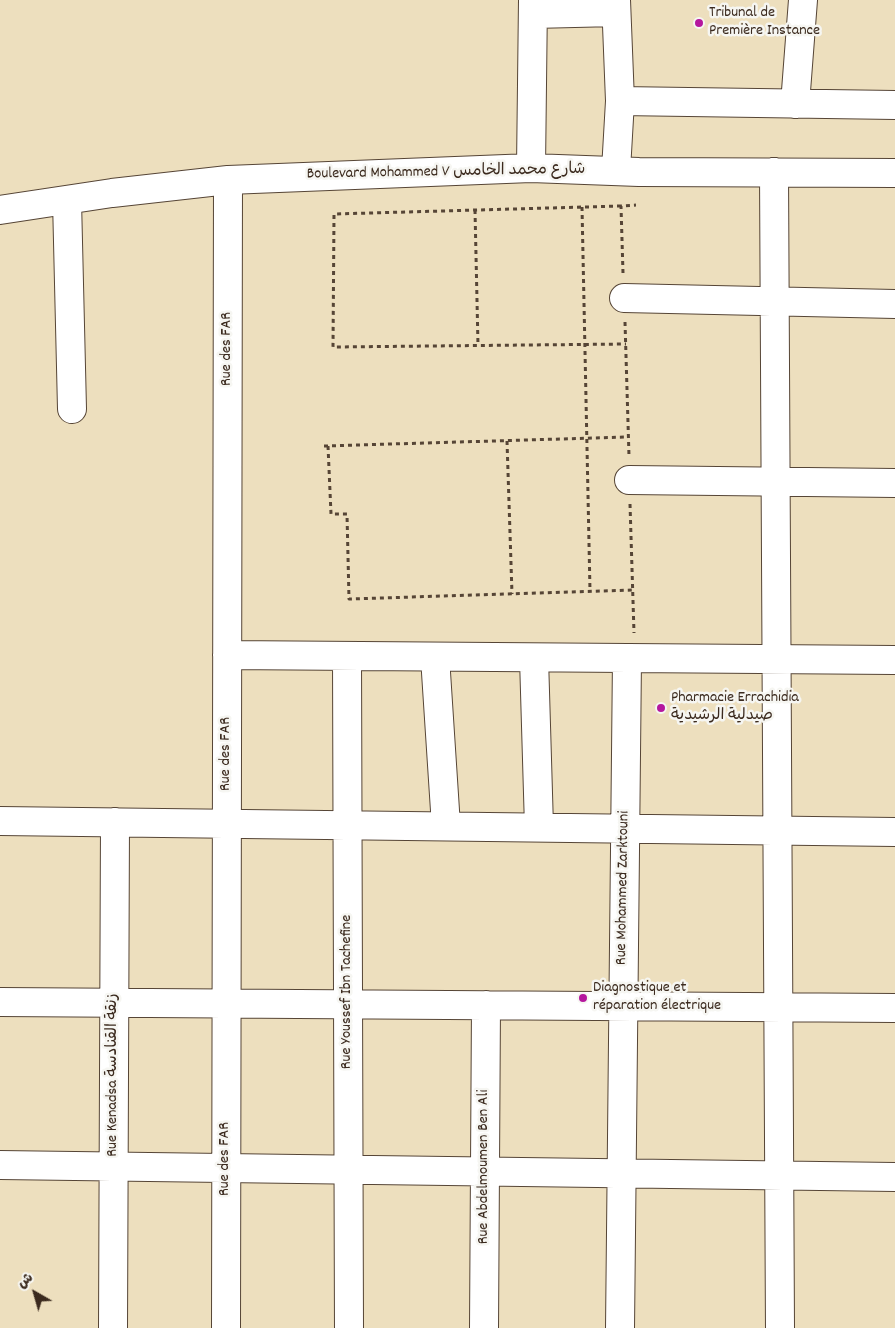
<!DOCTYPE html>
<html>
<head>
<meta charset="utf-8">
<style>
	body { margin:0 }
	#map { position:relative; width:895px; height:1328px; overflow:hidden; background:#eddfbe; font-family:Dekko,"Playpen Sans Arabic",sans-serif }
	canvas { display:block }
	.north { position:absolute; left:10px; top:1268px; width:50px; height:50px; -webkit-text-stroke:4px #f6f6f2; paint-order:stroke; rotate:322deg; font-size:14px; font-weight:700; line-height:20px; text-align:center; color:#3b2a1e }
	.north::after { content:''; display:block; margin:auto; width:18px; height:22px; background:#3b2a1e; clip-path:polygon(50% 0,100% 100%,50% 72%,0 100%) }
</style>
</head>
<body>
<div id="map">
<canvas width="895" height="1328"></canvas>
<div class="north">ش</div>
</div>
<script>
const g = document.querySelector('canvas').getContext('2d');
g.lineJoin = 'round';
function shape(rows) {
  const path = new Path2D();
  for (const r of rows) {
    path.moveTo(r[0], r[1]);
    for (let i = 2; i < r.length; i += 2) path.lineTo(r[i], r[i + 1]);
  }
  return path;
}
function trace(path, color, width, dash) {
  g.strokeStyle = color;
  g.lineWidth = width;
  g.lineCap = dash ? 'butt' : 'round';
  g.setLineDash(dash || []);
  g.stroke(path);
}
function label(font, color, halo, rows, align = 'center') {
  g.font = font + ' Dekko,"Playpen Sans Arabic",sans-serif';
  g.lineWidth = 5;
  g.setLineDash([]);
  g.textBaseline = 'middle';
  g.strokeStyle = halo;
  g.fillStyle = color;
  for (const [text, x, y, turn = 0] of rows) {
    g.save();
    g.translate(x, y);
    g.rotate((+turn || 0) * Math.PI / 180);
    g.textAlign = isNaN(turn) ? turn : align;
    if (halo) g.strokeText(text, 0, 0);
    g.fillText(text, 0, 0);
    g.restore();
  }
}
const minor = shape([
	[616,0,620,101,616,170],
	[533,14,616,12],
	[620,101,895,105],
	[795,104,803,0],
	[531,168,533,0],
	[774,172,780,1328],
	[67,200,72,409],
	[0,210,112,193,228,180,531,168,639,172,895,173],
	[624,298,895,304],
	[629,480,895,483],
	[227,655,895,660],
	[347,656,349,1328],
	[435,657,446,826],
	[534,658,539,827],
	[0,821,895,832],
	[0,1002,895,1008],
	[0,1165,895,1177],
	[113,1328,115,822],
	[226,1328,228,180],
	[484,1328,486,1005],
	[620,1328,627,658]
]);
trace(minor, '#564536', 30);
trace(shape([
	[621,206,334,214,333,347,626,344],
	[582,207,590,591],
	[475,210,478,345],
	[623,273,621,206,636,205],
	[625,322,629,456],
	[507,441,512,594],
	[324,446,628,437],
	[328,446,331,514,347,514,349,599,632,590],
	[630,504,634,633]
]), '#564536', 3, [4, 4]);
trace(minor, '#fff', 28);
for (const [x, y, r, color] of [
	[699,23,5,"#b5179e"],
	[661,708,5,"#b5179e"],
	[583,998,5,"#b5179e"]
]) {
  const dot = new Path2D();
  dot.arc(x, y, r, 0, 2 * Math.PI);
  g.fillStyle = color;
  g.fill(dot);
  trace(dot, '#f6f6f2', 2);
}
label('16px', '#3b2a1e', '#f6f6f2', [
	["Tribunal de",709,14],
	["Première Instance",709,32],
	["Pharmacie Errachidia",671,699],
	["صيدلية الرشيدية",671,717],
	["Diagnostique et",593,989],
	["réparation électrique",593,1007]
], 'left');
label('16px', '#3b2a1e', '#f6f6f2', [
	["Boulevard Mohammed V شارع محمد الخامس",446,173,-1],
	["Rue des FAR",228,349,-90],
	["Rue des FAR",227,754,-90],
	["Rue Mohammed Zarktouni",624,888,-89],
	["Rue Youssef Ibn Tachefine",348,992,-90],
	["Rue Kenadsa زنقة القنادسة",114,1075,-90],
	["Rue des FAR",226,1159,-90],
	["Rue Abdelmoumen Ben Ali",485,1167,-90]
]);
</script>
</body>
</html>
